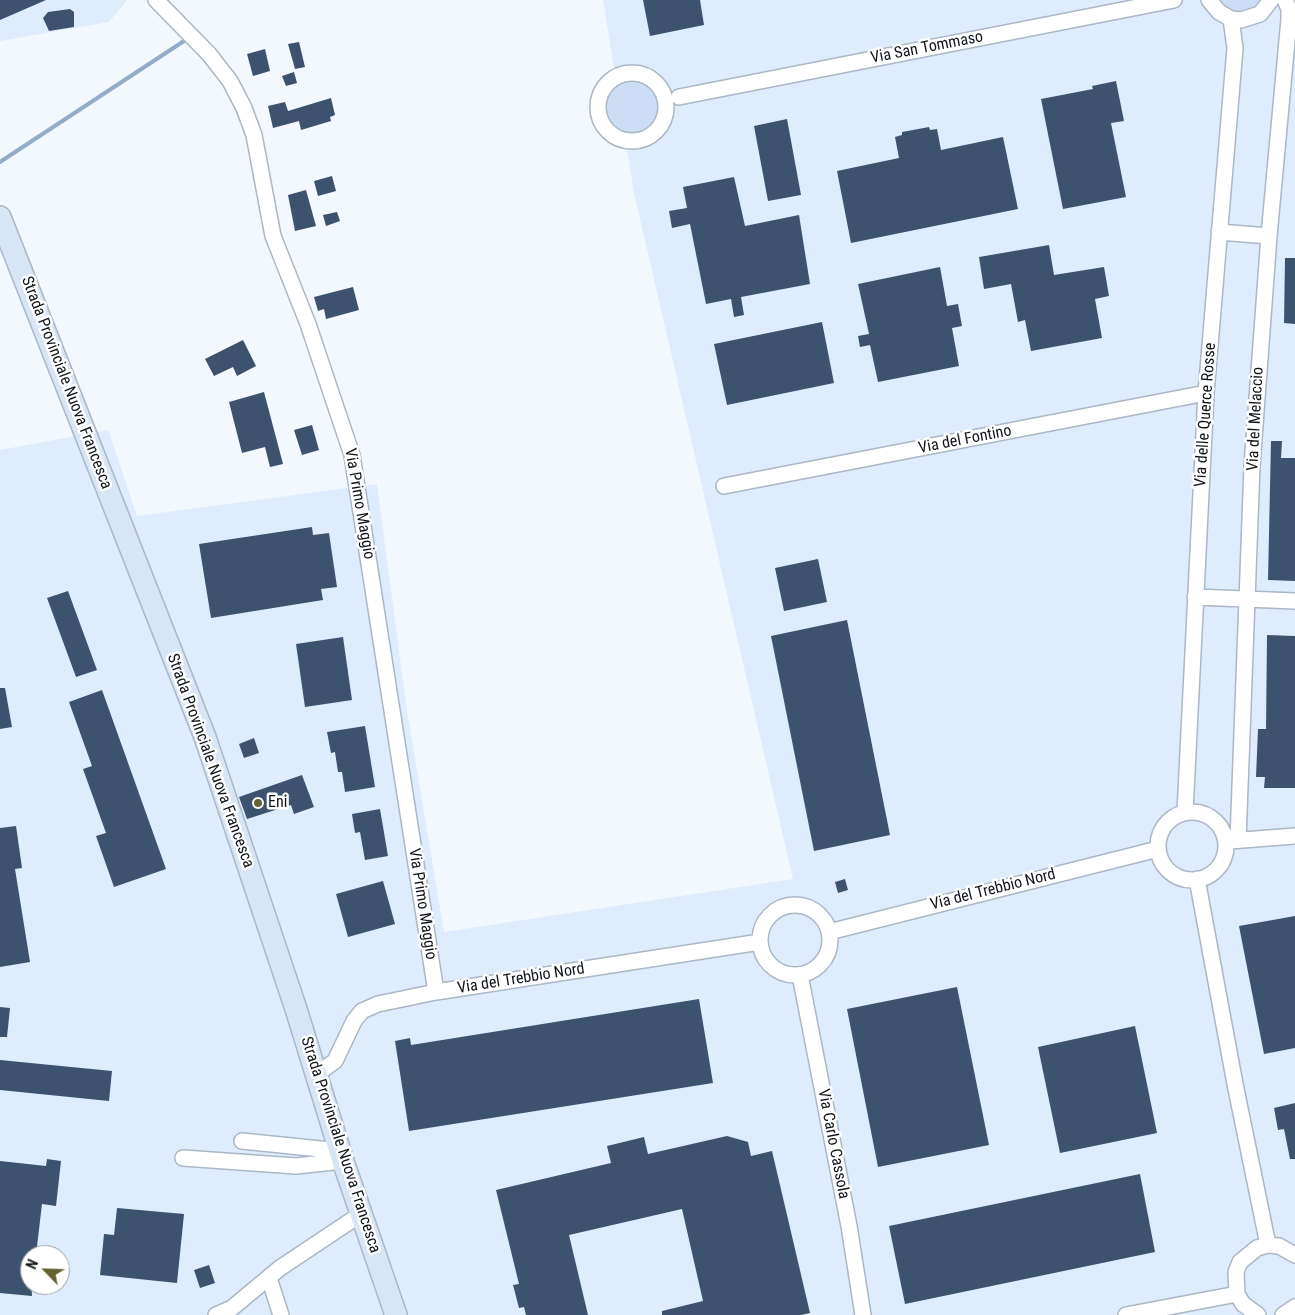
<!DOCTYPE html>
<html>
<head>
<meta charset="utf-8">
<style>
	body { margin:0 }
	#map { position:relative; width:1295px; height:1315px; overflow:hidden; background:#f3f7fe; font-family:"Roboto Condensed",sans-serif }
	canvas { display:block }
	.north { position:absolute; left:20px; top:1245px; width:50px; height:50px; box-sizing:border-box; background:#fff; border:1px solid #9fa1a3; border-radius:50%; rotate:294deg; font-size:14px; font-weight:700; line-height:20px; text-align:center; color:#101419 }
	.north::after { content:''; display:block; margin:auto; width:18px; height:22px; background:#65622f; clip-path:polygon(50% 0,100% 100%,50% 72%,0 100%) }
</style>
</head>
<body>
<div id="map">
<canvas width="1295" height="1315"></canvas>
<div class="north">N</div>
</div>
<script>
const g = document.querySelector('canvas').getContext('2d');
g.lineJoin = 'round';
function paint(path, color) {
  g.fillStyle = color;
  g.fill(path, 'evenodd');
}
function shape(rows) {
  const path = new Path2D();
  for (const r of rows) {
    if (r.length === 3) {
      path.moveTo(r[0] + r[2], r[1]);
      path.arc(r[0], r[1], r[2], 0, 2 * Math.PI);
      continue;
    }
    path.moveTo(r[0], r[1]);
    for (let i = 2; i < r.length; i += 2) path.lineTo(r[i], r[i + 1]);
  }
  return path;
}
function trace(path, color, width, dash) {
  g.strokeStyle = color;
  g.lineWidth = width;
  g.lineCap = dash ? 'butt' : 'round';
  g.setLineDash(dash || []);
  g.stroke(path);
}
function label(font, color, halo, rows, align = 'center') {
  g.font = font + ' "Roboto Condensed",sans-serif';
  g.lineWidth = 5;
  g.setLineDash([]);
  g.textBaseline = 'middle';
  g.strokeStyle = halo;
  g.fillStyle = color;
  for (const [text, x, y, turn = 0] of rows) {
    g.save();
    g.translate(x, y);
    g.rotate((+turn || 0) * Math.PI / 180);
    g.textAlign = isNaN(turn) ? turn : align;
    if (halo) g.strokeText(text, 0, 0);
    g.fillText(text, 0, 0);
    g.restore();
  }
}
paint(shape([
	[0,0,127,0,109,22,0,41],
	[603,0,1295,0,1295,1315,0,1315,0,450,108,430,137,516,377,484,406,704,444,932,793,879,634,193],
	[30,1255,60,1255,60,1285,30,1285]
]), '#dfecfe');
paint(shape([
	[1216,0,1264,0,1253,10,1245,13,1228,11],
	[631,107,27]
]), '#ccdef6');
trace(shape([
	[0,162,184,41]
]), '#93accc', 4);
paint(shape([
	[0,0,46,0,0,20],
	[643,0,700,0,704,25,650,36],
	[70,9,74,12,74,27,49,31,43,18,48,12],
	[299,42,305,67,295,69,288,44],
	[265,49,270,71,253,76,247,54],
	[294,72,297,83,286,86,282,76],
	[1116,81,1124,121,1111,123,1126,197,1063,209,1041,99,1093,89,1092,86],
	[331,98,335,115,330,117,331,121,301,130,299,121,273,128,268,106,285,102,288,111],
	[787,119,801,195,768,201,754,126],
	[929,127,930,130,937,129,941,150,1003,137,1018,209,851,243,837,171,899,158,895,137,902,135,902,132],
	[332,176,336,191,318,196,314,181],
	[734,177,745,226,799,215,810,284,741,297,744,315,734,317,731,299,706,304,690,224,672,228,669,211,687,208,683,187],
	[306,190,316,226,295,231,288,195],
	[337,212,340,221,326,226,323,215],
	[1049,245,1054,275,1104,267,1109,296,1095,299,1102,338,1031,351,1025,320,1018,322,1011,284,984,289,979,257],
	[1285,258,1295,258,1295,324,1284,323],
	[940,267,947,306,958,304,962,326,952,328,959,366,878,382,870,345,860,347,858,336,869,334,858,284],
	[353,287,359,310,326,319,324,309,318,311,314,297],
	[822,322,834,383,727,405,714,344],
	[243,340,256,366,237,376,233,367,214,376,205,359],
	[264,392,283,464,270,467,265,447,242,453,229,402],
	[312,425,319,450,302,455,294,430],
	[1271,441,1282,441,1281,458,1295,458,1295,581,1268,580],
	[312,527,313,535,329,533,337,587,321,589,323,600,211,618,199,544],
	[818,559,827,602,784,611,775,568],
	[68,591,97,670,76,677,47,598],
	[847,620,890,835,814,851,771,636],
	[1267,635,1295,636,1295,788,1264,788,1265,777,1256,777,1258,729,1266,729],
	[343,637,352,700,305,707,296,644],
	[0,688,5,688,12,727,0,729],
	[102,690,166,869,114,887,96,836,106,833,83,769,92,766,69,702],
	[365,726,375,787,345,792,342,772,338,772,335,752,331,753,327,732],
	[254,738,259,753,244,758,239,744],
	[302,775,314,807,294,814,291,805,247,819,239,797],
	[380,809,388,856,365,860,360,832,355,833,352,814],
	[16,826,22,868,15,869,30,962,0,967,0,828],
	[845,879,848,890,838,893,835,882],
	[383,881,395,924,348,937,336,894],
	[1295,916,1295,1048,1264,1054,1239,926],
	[957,987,989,1145,878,1167,847,1009],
	[699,999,713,1083,409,1131,395,1041,410,1038,411,1045],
	[0,1007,10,1008,7,1037,0,1037],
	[1135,1026,1157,1133,1060,1153,1038,1047],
	[0,1060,112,1071,109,1101,0,1090],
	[1295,1103,1295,1159,1290,1159,1284,1129,1278,1130,1274,1108],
	[727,1136,748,1142,751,1156,772,1151,810,1313,801,1315,662,1315,662,1311,703,1301,682,1209,569,1235,588,1315,526,1315,524,1307,519,1308,513,1285,519,1284,496,1190,611,1163,607,1146,644,1137,648,1154],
	[47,1159,61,1161,56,1206,42,1204,36,1255,30,1255,32,1296,0,1293,0,1161,46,1166],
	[1140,1174,1155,1252,905,1304,889,1226],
	[117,1208,184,1214,177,1283,100,1275,104,1234,114,1235],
	[209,1265,215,1283,200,1288,194,1270]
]), '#3d526f');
const minor = shape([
	[156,0,209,54,230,81,244,108,254,135,273,236,308,324,352,455,436,992],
	[1209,0,1219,12,1231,19,1241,20,1260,14,1271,0],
	[632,107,34],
	[679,97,1174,0],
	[1219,232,1269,236],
	[724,486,1206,393],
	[1195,597,1295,601],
	[1185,812,1206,393,1235,48,1231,19],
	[1192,846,34],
	[1238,840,1252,466,1269,236,1289,19,1289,9,1285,0],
	[1230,841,1295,836],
	[1197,879,1235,1084,1268,1245],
	[795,940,35],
	[829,932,1158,849],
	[800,975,849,1226,863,1315],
	[317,1074,335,1061,354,1021,362,1011,378,1004,436,992,760,942],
	[242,1141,340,1151],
	[183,1158,296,1166,343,1161],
	[269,1278,281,1315],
	[216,1315,232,1308,280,1268,361,1214],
	[1126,1315,1237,1294],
	[1258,1315,1243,1304,1237,1294,1236,1272,1240,1262,1257,1248,1268,1245,1279,1246,1295,1255],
	[1283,1315,1295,1307]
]);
const secondary = shape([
	[0,217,205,737,296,1009,343,1161,396,1315]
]);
trace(minor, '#abb7c5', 18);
trace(secondary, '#abb7c5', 24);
trace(minor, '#fff', 15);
trace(secondary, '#d8e5f6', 21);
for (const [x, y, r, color] of [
	[258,803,5,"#65622f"]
]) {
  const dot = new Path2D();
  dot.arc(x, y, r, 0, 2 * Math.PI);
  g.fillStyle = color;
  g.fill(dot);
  trace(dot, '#fff', 2);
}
label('16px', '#101419', '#fff', [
	["Via San Tommaso",927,48,-11],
	["Strada Provinciale Nuova Francesca",66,383,69],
	["Via delle Querce Rosse",1206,415,-86],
	["Via del Melaccio",1256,419,-87],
	["Via del Fontino",965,440,-11],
	["Via Primo Maggio",359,504,80],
	["Strada Provinciale Nuova Francesca",210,761,70],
	["Via del Trebbio Nord",993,890,-14],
	["Via Primo Maggio",422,904,81],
	["Via del Trebbio Nord",521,979,-9],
	["Via Carlo Cassola",833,1144,79],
	["Strada Provinciale Nuova Francesca",340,1145,72]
]);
label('16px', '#101419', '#fff', [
	["Eni",268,803]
], 'left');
</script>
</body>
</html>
